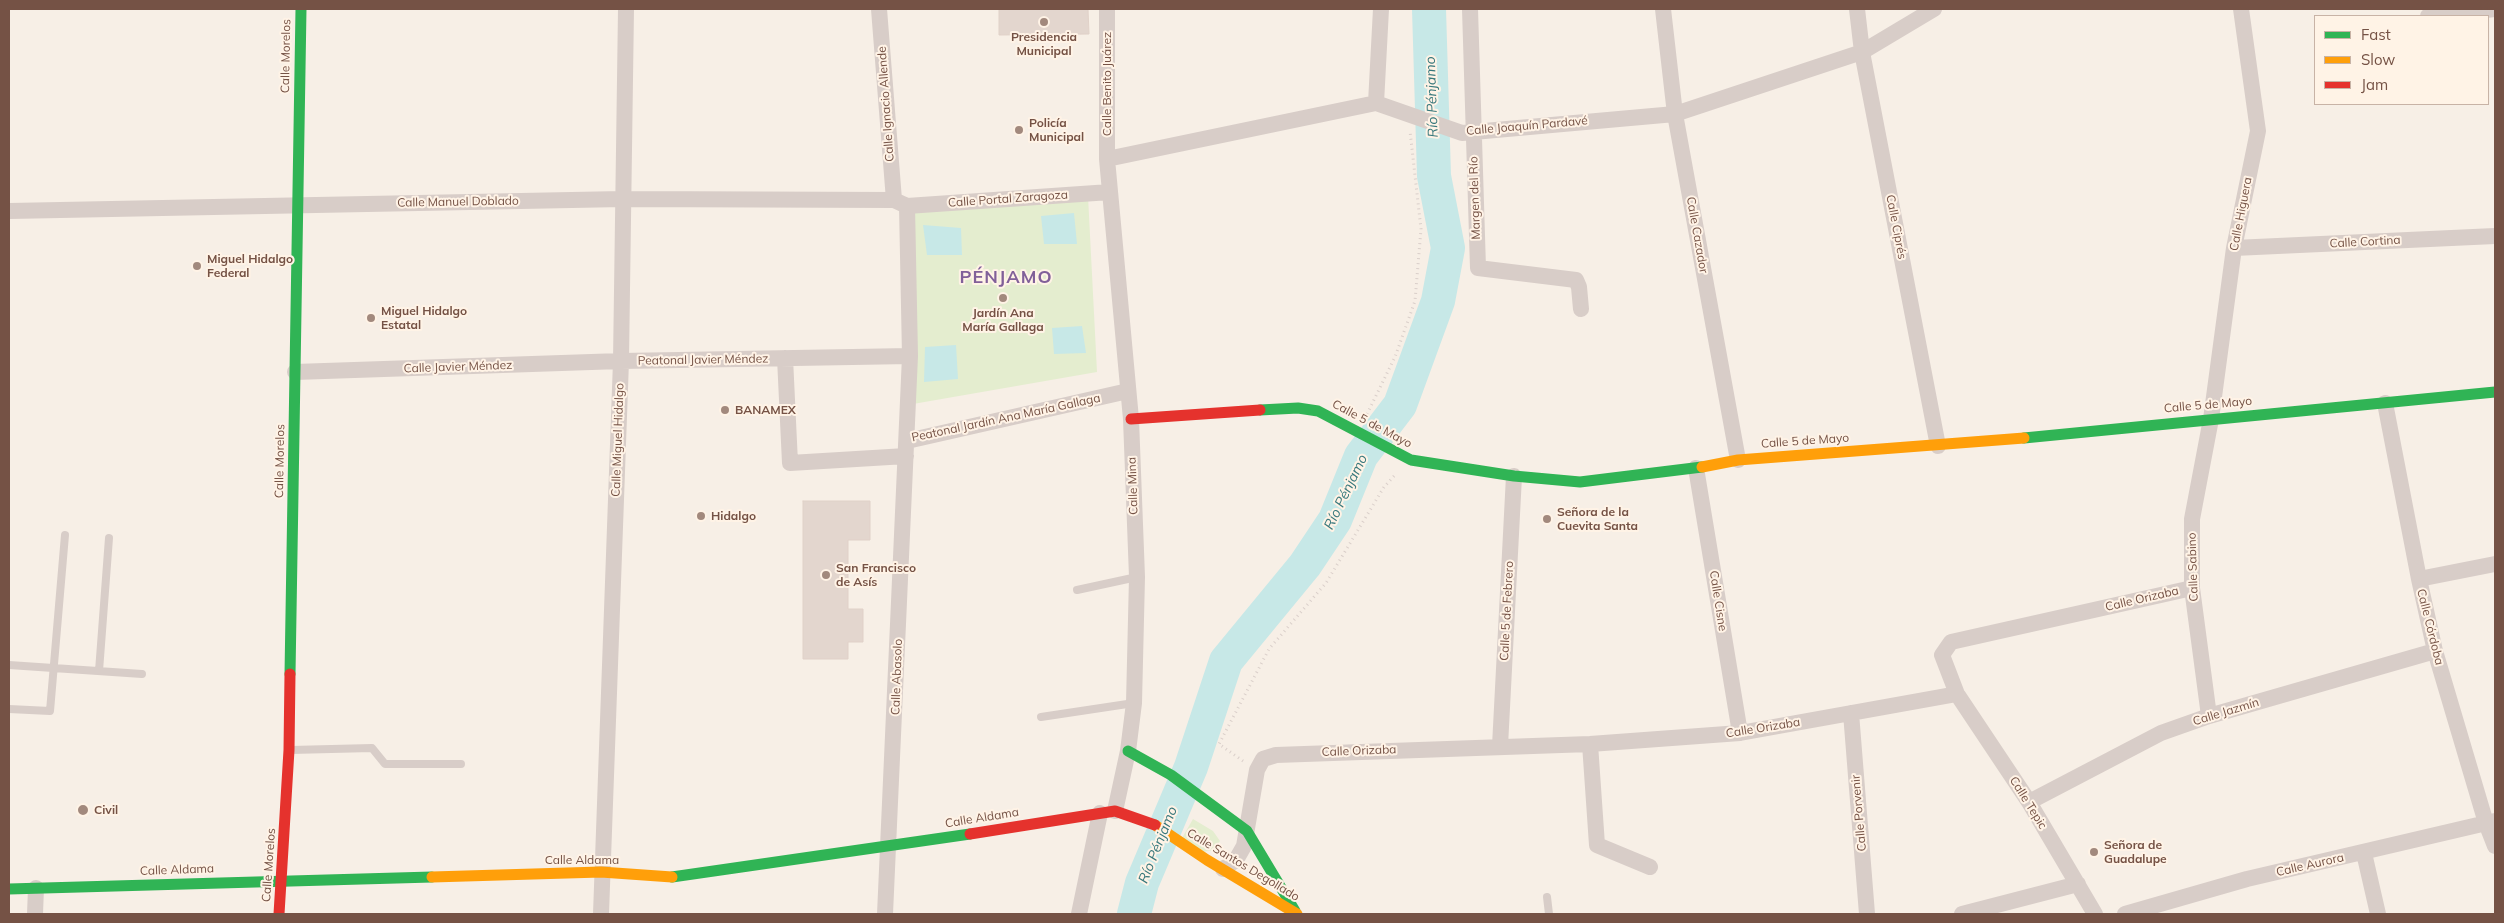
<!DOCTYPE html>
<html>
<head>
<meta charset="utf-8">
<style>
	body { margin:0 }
	#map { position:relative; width:2504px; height:923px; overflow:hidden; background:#f7efe6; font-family:Mulish,sans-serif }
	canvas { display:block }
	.frame { position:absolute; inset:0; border:10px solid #755245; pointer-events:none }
	.legend { position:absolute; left:2314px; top:15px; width:175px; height:90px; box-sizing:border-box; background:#fff3e6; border:1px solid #c8b3a6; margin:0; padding:6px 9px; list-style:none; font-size:15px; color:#755245 }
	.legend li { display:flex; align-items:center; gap:10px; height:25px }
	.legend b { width:25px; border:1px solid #c8b3a6 }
</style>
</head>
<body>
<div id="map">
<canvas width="2504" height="923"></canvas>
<div class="frame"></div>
<ul class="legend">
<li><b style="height:6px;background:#30b455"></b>Fast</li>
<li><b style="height:6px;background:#ff9f0a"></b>Slow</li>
<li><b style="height:6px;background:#e5322d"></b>Jam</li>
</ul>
</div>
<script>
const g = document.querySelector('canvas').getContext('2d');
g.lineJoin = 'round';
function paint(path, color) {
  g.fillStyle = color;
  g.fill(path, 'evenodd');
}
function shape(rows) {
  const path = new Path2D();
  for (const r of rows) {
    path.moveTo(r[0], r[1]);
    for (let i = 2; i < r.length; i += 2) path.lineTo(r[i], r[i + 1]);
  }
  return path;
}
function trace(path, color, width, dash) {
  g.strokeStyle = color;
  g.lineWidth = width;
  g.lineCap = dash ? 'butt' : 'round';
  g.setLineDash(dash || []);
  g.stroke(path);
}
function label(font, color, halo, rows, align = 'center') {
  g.font = font + ' Mulish,sans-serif';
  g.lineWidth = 4;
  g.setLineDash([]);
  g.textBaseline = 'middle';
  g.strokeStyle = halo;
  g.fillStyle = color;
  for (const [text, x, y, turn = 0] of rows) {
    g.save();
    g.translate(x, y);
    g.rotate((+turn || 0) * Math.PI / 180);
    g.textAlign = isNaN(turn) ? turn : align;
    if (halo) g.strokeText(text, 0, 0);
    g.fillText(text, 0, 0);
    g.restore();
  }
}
paint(shape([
	[1088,196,1097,372,913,404,909,213],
	[1193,819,1213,831,1220,841,1214,850,1203,852,1182,838]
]), '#e4edcf');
paint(shape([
	[1074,213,1077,244,1044,244,1041,216],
	[923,225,961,228,962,255,927,255],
	[1082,326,1086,353,1054,354,1052,328],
	[956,345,958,379,924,382,925,347]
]), '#c7e8e7');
trace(shape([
	[1134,914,1142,883,1191,767,1226,661,1305,565,1335,520,1361,456,1400,405,1438,301,1448,248,1434,176,1429,9]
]), '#c7e8e7', 34);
const building = shape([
	[999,9,1088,9,1089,34,999,35,999,9],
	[803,501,870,501,870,540,848,540,848,609,863,609,863,642,848,642,848,659,803,659,803,501]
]);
paint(building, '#e3d6ce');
trace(building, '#e0d1c8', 1);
trace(shape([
	[1367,414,1395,357,1415,301,1421,229,1410,131],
	[1243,761,1219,744,1269,649,1326,583,1384,487,1396,474]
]), '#dacfca', 3, [1, 4]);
trace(shape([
	[1077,590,1137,577],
	[9,665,142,674],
	[99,671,109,538],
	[9,709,50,711,65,535],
	[1041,717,1134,703],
	[291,750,372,748,385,764,461,764],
	[1547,897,1549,914]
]), '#d8cdc8', 8);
trace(shape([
	[879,9,894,200],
	[1107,9,1107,159,1131,419,1137,577,1134,703,1128,751,1115,811],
	[1470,9,1478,268,1576,280,1579,287,1581,309],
	[1663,9,1675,114,1738,460],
	[1857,9,1862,52,1938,446],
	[2428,16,2495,9],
	[1376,103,1381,9],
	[1107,159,1376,103,1462,133,1675,114,1862,52,1934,9],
	[9,211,623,199,894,200,907,206,1110,192],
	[2234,248,2495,236],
	[785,358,790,463,906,456],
	[295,372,621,361,910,356],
	[2385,403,2419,579,2435,651,2486,823,2495,846],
	[907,441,1128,391],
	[1696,468,1740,733],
	[2419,579,2495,564],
	[1851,713,1867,914],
	[2209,716,2192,588,2192,519,2211,419,2234,248,2258,131,2241,9],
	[1590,744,1597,845,1650,867],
	[1500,746,1514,476],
	[2029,802,2161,733,2209,716,2435,651],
	[2364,853,2378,914],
	[1223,869,1236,860,1244,846,1257,770,1263,759,1276,755,1590,744,1740,733,1957,694],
	[35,914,36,888],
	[601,914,621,361,626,9],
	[885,914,910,356,907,206],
	[1079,914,1100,813],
	[1962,914,2078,884],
	[2095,914,2029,802,1957,694,1942,655,1951,642,2192,588],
	[2125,914,2247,879,2495,821]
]), '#d8cdc8', 16);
trace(shape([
	[1260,410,1298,408,1318,411,1411,460,1514,476,1580,482,1702,467],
	[2024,438,2495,392],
	[290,674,301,9],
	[1128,751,1171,775,1247,831,1295,911],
	[672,877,970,834],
	[9,889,432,877]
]), '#30b455', 11);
trace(shape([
	[1702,467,1738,460,2024,438],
	[1155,825,1207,860,1297,914],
	[432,877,601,872,672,877]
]), '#ff9f0a', 11);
trace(shape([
	[1131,419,1260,410],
	[970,834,1115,811,1155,825],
	[279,914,289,750,290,674]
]), '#e5322d', 11);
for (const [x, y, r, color] of [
	[1044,22,5,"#a2897d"],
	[1019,130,5,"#a2897d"],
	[197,266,5,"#a2897d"],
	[1003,298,5,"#a2897d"],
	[371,318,5,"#a2897d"],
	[725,410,5,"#a2897d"],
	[701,516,5,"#a2897d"],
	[1547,519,5,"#a2897d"],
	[826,575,5,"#a2897d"],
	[83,810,6,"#a2897d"],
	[2094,852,5,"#a2897d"]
]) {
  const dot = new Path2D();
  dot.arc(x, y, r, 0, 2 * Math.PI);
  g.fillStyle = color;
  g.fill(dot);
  trace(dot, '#fff3e6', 2);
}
label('bold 12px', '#755245', '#fff3e6', [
	["Presidencia",1044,37,"center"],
	["Municipal",1044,51,"center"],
	["Policía",1029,123],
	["Municipal",1029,137],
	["Miguel Hidalgo",207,259],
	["Federal",207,273],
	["Miguel Hidalgo",381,311],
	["Estatal",381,325],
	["Jardín Ana",1003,313,"center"],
	["María Gallaga",1003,327,"center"],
	["BANAMEX",735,410],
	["Señora de la",1557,512],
	["Cuevita Santa",1557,526],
	["Hidalgo",711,516],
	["San Francisco",836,568],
	["de Asís",836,582],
	["Civil",94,810],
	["Señora de",2104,845],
	["Guadalupe",2104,859]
], 'left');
label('12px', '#755245', '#fff3e6', [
	["Calle Morelos",286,56,-89],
	["Calle Benito Juárez",1107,84,-90],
	["Calle Ignacio Allende",886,104,-94],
	["Calle Joaquín Pardavé",1527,126,-5],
	["Margen del Río",1475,198,-92],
	["Calle Portal Zaragoza",1008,199,-4],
	["Calle Manuel Doblado",458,202,-1],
	["Calle Higuera",2241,214,-79],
	["Calle Ciprés",1896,227,79],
	["Calle Cazador",1697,235,80],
	["Calle Cortina",2365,242,-3],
	["Peatonal Javier Méndez",703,360,-1],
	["Calle Javier Méndez",458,367,-2],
	["Calle 5 de Mayo",2208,405,-5],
	["Peatonal Jardín Ana María Gallaga",1006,418,-12],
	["Calle 5 de Mayo",1372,424,28],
	["Calle Miguel Hidalgo",618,440,-88],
	["Calle 5 de Mayo",1805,441,-4],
	["Calle Morelos",280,461,-89],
	["Calle Mina",1133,486,-92],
	["Calle Sabino",2193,567,-92],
	["Calle Orizaba",2142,599,-13],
	["Calle Cisne",1718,601,81],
	["Calle 5 de Febrero",1507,611,-87],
	["Calle Córdoba",2430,627,76],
	["Calle Abasolo",897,677,-88],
	["Calle Jazmín",2226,712,-17],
	["Calle Orizaba",1763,728,-9],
	["Calle Orizaba",1359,751,-2],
	["Calle Tepic",2028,803,58],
	["Calle Porvenir",1859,813,-95],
	["Calle Aldama",982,818,-9],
	["Calle Aldama",582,860],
	["Calle Morelos",269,865,-86],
	["Calle Santos Degollado",1243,865,31],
	["Calle Aurora",2310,865,-13],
	["Calle Aldama",177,870,-2]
]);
label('italic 14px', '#38787c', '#fff3e6', [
	["Río Pénjamo",1432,97,-92],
	["Río Pénjamo",1346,492,-64],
	["Río Pénjamo",1158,845,-68]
]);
g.letterSpacing = '1px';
label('bold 18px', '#816099', '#fff3e6', [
	["PÉNJAMO",1006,278]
]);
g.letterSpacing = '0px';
</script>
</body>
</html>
